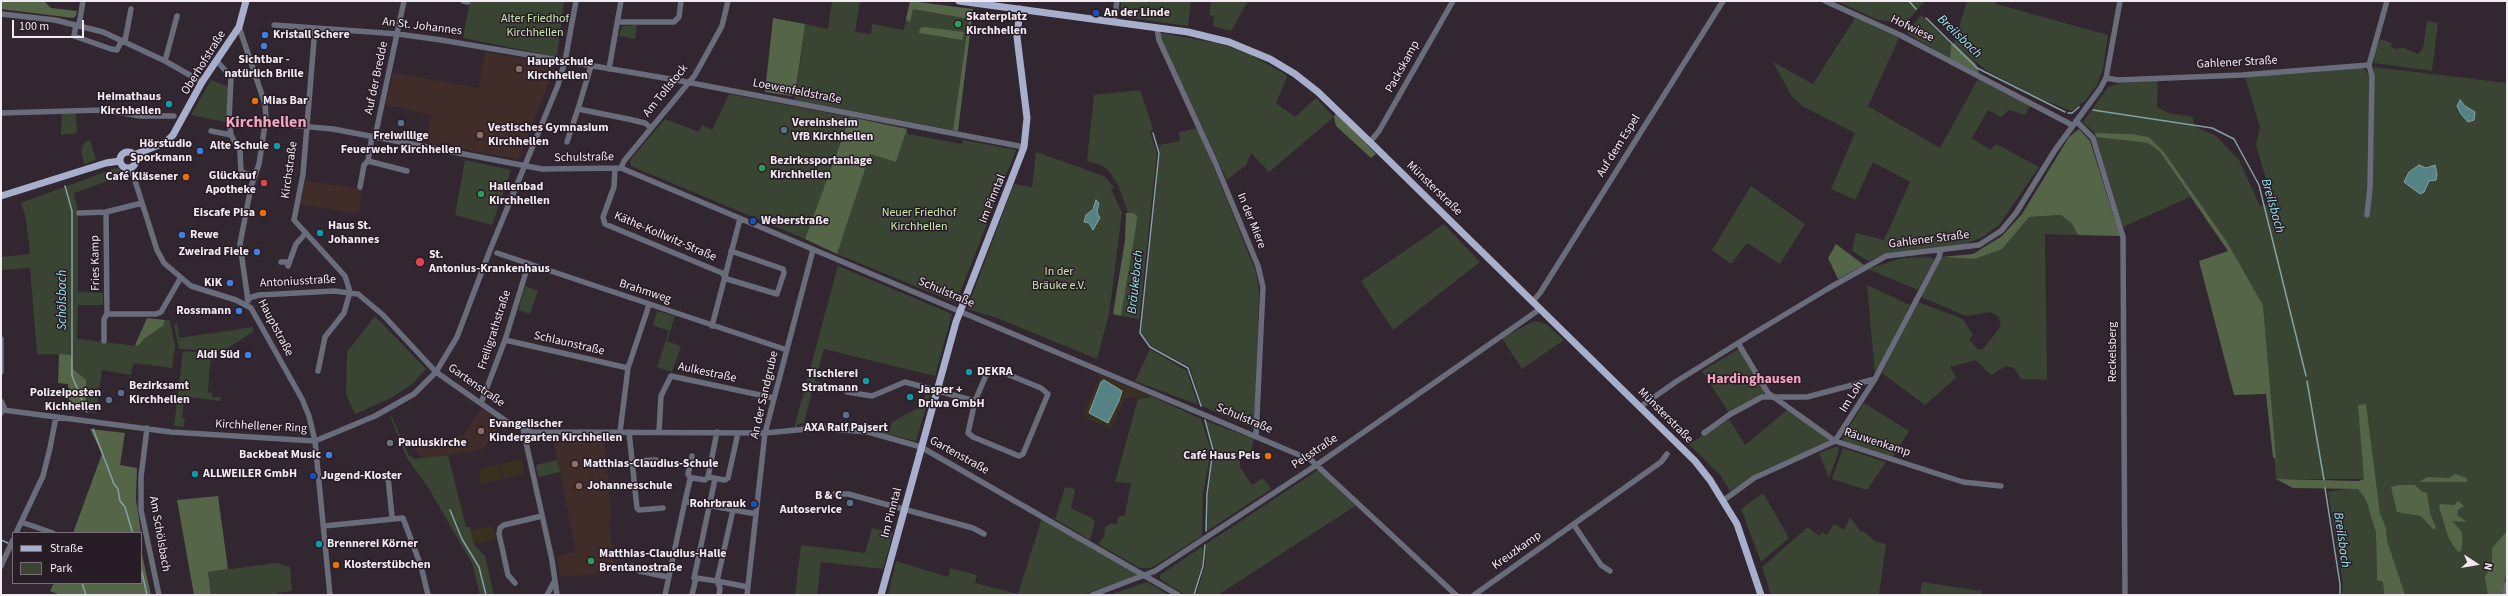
<!DOCTYPE html>
<html>
<head>
<meta charset="utf-8">
<style>
	body { margin:0 }
	#map { position:relative; width:2508px; height:596px; overflow:hidden; background:#322631; font-family:"Source Sans 3",sans-serif }
	canvas { display:block }
	.frame { position:absolute; inset:0; border:2px solid #f2eaf2; pointer-events:none }
	.legend { position:absolute; left:12px; top:532px; width:130px; height:52px; box-sizing:border-box; background:#281c27; border:1px solid #796e78; margin:0; padding:5px 7px; list-style:none; font-size:12px; color:#f2eaf2 }
	.legend li { display:flex; align-items:center; gap:8px; height:20px }
	.legend b { width:20px; border:1px solid #796e78 }
	.north { position:absolute; left:2456px; top:544px; width:40px; height:40px; -webkit-text-stroke:3px #281c27; paint-order:stroke; rotate:102deg; font-size:11px; font-weight:700; line-height:16px; text-align:center; color:#f2eaf2 }
	.north::after { content:''; display:block; margin:auto; width:14px; height:18px; background:#f2eaf2; clip-path:polygon(50% 0,100% 100%,50% 72%,0 100%) }
	.scale { position:absolute; left:12px; top:20px; width:72px; height:18px; box-sizing:border-box; border:2px solid #f2eaf2; border-top:0; padding-left:5px; font-size:12px; line-height:14px; white-space:nowrap; color:#f2eaf2; -webkit-text-stroke:3px #281c27; paint-order:stroke }
</style>
</head>
<body>
<div id="map">
<canvas width="2508" height="596"></canvas>
<div class="frame"></div>
<ul class="legend">
<li><b style="height:5px;background:#a7afcc"></b>Straße</li>
<li><b style="height:11px;background:#3a4432"></b>Park</li>
</ul>
<div class="north">N</div>
<div class="scale">100 m</div>
</div>
<script>
const g = document.querySelector('canvas').getContext('2d');
g.lineJoin = 'round';
function paint(path, color) {
  g.fillStyle = color;
  g.fill(path, 'evenodd');
}
function shape(rows) {
  const path = new Path2D();
  for (const r of rows) {
    if (r.length === 3) {
      path.moveTo(r[0] + r[2], r[1]);
      path.arc(r[0], r[1], r[2], 0, 2 * Math.PI);
      continue;
    }
    path.moveTo(r[0], r[1]);
    for (let i = 2; i < r.length; i += 2) path.lineTo(r[i], r[i + 1]);
  }
  return path;
}
function trace(path, color, width, dash) {
  g.strokeStyle = color;
  g.lineWidth = width;
  g.lineCap = dash ? 'butt' : 'round';
  g.setLineDash(dash || []);
  g.stroke(path);
}
function label(font, color, halo, rows, align = 'center') {
  g.font = font + ' "Source Sans 3",sans-serif';
  g.lineWidth = 3;
  g.setLineDash([]);
  g.textBaseline = 'middle';
  g.strokeStyle = halo;
  g.fillStyle = color;
  for (const [text, x, y, turn = 0] of rows) {
    g.save();
    g.translate(x, y);
    g.rotate((+turn || 0) * Math.PI / 180);
    g.textAlign = isNaN(turn) ? turn : align;
    if (halo) g.strokeText(text, 0, 0);
    g.fillText(text, 0, 0);
    g.restore();
  }
}
paint(shape([
	[1100,375,1140,391,1153,397,1125,398,1111,429,1083,416],
	[522,459,524,474,504,479,500,464],
	[499,464,502,479,481,484,478,469],
	[492,526,497,539,474,544,471,530]
]), '#3a3020');
paint(shape([
	[485,52,550,64,554,70,520,155,517,159,426,142,431,115,386,105,393,73,479,88],
	[305,181,363,189,359,213,300,205],
	[482,408,502,422,483,449,423,459,417,453,415,448,463,435],
	[552,436,604,436,612,520,609,521,615,572,560,577,557,557,576,551]
]), '#402c29');
paint(shape([
	[470,1,564,1,557,57,463,38],
	[832,1,860,1,855,32,871,34,872,24,904,30,906,19,910,23,913,9,969,19,953,130,795,100,805,24,828,29],
	[1121,1,1191,1,1188,26,1123,17,1121,13],
	[1211,1,1248,1,1231,31,1213,26,1214,16,1209,15],
	[1836,1,1925,1,1905,24,1876,19],
	[1967,1,1996,1,1996,4,2108,35,2103,68,2097,85,2084,102,2071,111,2037,97,1987,71,1954,43],
	[1921,15,1951,44,1950,58,1909,35,1908,31],
	[1855,18,1899,38,1868,106,1940,148,1978,79,2030,106,2025,115,2009,110,2001,117,1988,110,1972,138,1990,150,1996,144,2039,167,2000,224,1983,237,1965,244,1885,254,1868,261,1852,251,1856,233,1884,240,1910,182,1873,162,1855,200,1831,189,1855,133,1802,106,1791,95,1773,62,1813,84],
	[2427,21,2438,23,2432,71,2374,63,2375,43,2378,44,2380,39,2392,43,2391,47,2395,49,2404,48,2418,54,2423,48],
	[637,25,635,39,619,36,622,26],
	[1162,33,1221,44,1251,55,1285,74,1287,77,1276,103,1295,117,1316,98,1334,117,1269,172,1251,153,1246,165,1227,180,1161,38,1160,34],
	[2374,67,2507,83,2507,595,2386,595,2370,479,2276,479,2263,305,2227,242,2164,152,2149,137,2133,134,2095,133,2083,122,2108,87,2121,83,2158,81,2157,107,2169,113,2193,117,2194,126,2216,136,2239,160,2260,206,2273,203,2256,145,2260,127,2245,77,2363,68,2370,76,2368,194,2365,214,2370,213],
	[211,80,229,87,226,122,191,115],
	[1140,90,1153,129,1150,132,1157,153,1139,319,1121,316,1136,227,1134,213,1128,213,1118,185,1109,171,1101,165,1087,161,1094,95],
	[729,94,850,117,805,239,631,166,630,160,665,119,699,132,702,125,712,130],
	[62,114,76,114,77,133,61,135],
	[1198,128,1256,272,1259,292,1255,427,1253,428,1202,406,1190,367,1151,346,1141,334,1160,153,1159,145,1180,141,1179,132],
	[907,129,908,134,962,144,963,140,1016,150,956,303,837,254,870,153,896,162],
	[2096,137,2148,143,2160,152,2190,197,2123,227],
	[90,140,96,160,84,164,81,149,85,142],
	[1036,152,1104,176,1114,187,1111,189,1122,212,1109,314,1097,359,997,318,967,309,1014,184,1032,187],
	[1098,201,1097,212,1100,218,1097,226,1091,227,1086,215],
	[465,160,511,170,492,225,455,215],
	[116,168,121,169,125,175,74,193,78,211,78,292,103,293,103,305,78,305,77,339,138,346,145,338,163,326,165,320,170,320,175,347,172,368,133,363,131,375,102,370,96,413,86,412,72,369,72,355,37,354,30,268,2,270,1,257,30,254,26,219,21,203],
	[1751,186,1805,224,1780,264,1747,243,1731,264,1712,250],
	[2061,215,2072,224,2078,235,2045,234,2047,380,2021,379,2014,368,2006,366,1991,375,1976,360,1950,367,1956,378,1925,405,1882,373,1918,302,1963,319,1973,335,1969,339,1978,350,1984,348,2001,326,1998,316,1990,312,1966,316,1921,297,1941,257,1975,259,2001,249,2029,217],
	[1444,224,1480,262,1393,330,1361,281],
	[1931,257,1934,260,1918,290,1868,269,1902,258],
	[838,266,952,314,935,376,824,349,815,381,840,388,839,392,814,385,804,422,860,425,889,432,892,422,918,408,921,409,926,391,930,394,916,441,866,429,812,425,810,423,797,424,797,427,794,428],
	[1867,285,1910,305,1875,374],
	[525,286,538,291,530,314,518,310],
	[657,311,675,316,667,341,681,346,672,372,657,367,669,331,653,325],
	[375,316,426,369,412,384,393,397,355,414,346,394,347,352],
	[1534,321,1546,324,1564,340,1522,369,1502,338],
	[177,323,179,338,253,327,253,332,223,351,179,349,174,324],
	[1150,349,1187,371,1198,405,1135,381],
	[1739,349,1765,392,1763,395,1729,413,1702,371],
	[183,351,220,354,219,357,214,357,214,360,210,361,208,392,212,393,212,397,221,397,220,401,188,397,188,401,184,401,182,418,185,419,184,427,174,426],
	[1153,397,1201,419,1211,450,1203,493,1202,536,1151,568,1140,568,1098,544,1104,537,1105,527,1111,523,1117,524,1118,517,1125,515,1131,483,1115,482,1138,399],
	[1864,403,1909,431,1892,458,1844,442,1843,437],
	[1788,409,1828,439,1828,443,1761,471,1730,491,1721,476,1689,444,1729,419,1745,445],
	[391,415,409,456,415,459,448,455,466,527,470,527,474,544,485,556,494,595,480,595,472,563,429,489,407,458,390,416],
	[1206,421,1254,439,1250,454,1240,454,1240,467,1252,485,1263,478,1271,489,1207,531,1208,494,1214,451],
	[1838,446,1839,451,1829,478,1819,453],
	[1843,448,1886,462,1867,490,1832,479],
	[557,460,560,472,538,477,536,465],
	[1318,470,1355,506,1218,595,1196,595,1205,565,1206,544],
	[1065,487,1075,489,1071,508,1092,518,1095,522,1090,540,1055,519],
	[2346,489,2358,489,2366,500,2376,533,2377,580,2383,582,2384,595,2342,595,2343,583,2328,492],
	[1763,493,1789,538,1761,562,1741,509],
	[1850,517,1861,532,1863,531,1876,542,1886,544,1879,595,1771,595,1762,567,1808,527,1819,536,1822,532,1827,535,1834,524,1844,530],
	[1042,518,1138,574,1137,576,1082,595,888,595,896,561,948,577,950,568,977,575,975,583,1018,594],
	[872,528,893,533,883,569,821,562,817,595,795,595,801,545,865,553],
	[1203,546,1202,565,1193,595,1185,595,1160,579,1160,575],
	[277,563,290,567,292,591,277,593,277,595,211,595,208,572],
	[1147,582,1169,595,1110,595],
	[1922,582,1982,591,1981,595,1920,595]
]), '#3a4432');
paint(shape([
	[1,1,44,1,51,8,77,11,76,16,73,18,1,9],
	[910,1,973,9,958,131,953,130,969,19,913,9,910,23,906,19],
	[773,18,805,24,795,95,792,96,765,92],
	[925,27,964,32,962,40,919,33,920,28],
	[1954,43,1976,64,1979,73,1950,58,1951,44],
	[1336,112,1338,115,1376,154,1371,158,1336,126,1334,117],
	[850,117,907,129,896,162,870,154,837,254,805,239],
	[2079,129,2090,141,2120,236,2078,235,2072,224,2061,215,2029,217,2002,249,1975,259,1941,257,1973,254,2002,236,2022,214,2069,137],
	[2095,133,2133,134,2149,137,2164,152,2227,242,2263,305,2276,459,2273,457,2266,394,2234,395,2199,261,2228,251,2160,152,2148,143,2096,137],
	[1126,213,1134,213,1137,216,1136,227,1121,316,1113,314,1125,240],
	[1836,244,1864,265,1838,279,1828,258],
	[147,318,165,320,163,326,145,338,138,346,135,345],
	[59,354,72,355,73,369,86,380,86,412,70,410,68,384,58,383],
	[2366,404,2380,514,2386,528,2387,541,2405,595,2384,595,2383,582,2377,580,2376,533,2366,500,2358,489,2293,488,2276,479,2359,481,2364,479,2358,405],
	[90,429,125,433,120,465,137,468,136,499,141,533,73,533,102,454],
	[2455,474,2467,478,2467,482,2419,482,2427,477,2449,478],
	[2398,485,2415,485,2421,491,2427,493,2430,513,2436,528,2434,530,2421,516,2397,512,2391,487],
	[218,496,228,569,208,572,211,595,194,595,177,500],
	[2458,501,2464,506,2458,510,2457,515,2467,522,2452,521,2462,532,2462,547,2461,551,2458,552,2449,539,2439,507,2440,504,2454,505],
	[2507,531,2507,570,2502,595,2488,595,2485,577,2492,564,2492,548],
	[141,550,151,595,60,595,50,591,54,583,141,583]
]), '#556648');
const water = shape([
	[2460,100,2465,106,2475,112,2474,120,2468,122,2461,114,2457,106,2460,100],
	[2419,165,2426,168,2435,165,2437,174,2436,180,2429,181,2424,192,2420,194,2404,182,2409,172,2419,165],
	[1096,200,1099,203,1097,212,1100,218,1093,230,1089,223,1084,222,1086,215,1093,209,1096,200],
	[1104,380,1122,391,1119,401,1108,423,1089,413,1101,382,1104,380]
]);
paint(water, '#548285');
trace(water, '#83a1a6', 1);
trace(shape([
	[1909,1,1916,9],
	[1926,18,1977,68,2065,112],
	[2093,110,2212,128,2234,139,2259,185,2306,376],
	[2068,113,2072,113,2079,107],
	[1153,133,1159,153,1140,333,1150,347,1188,368,1201,406],
	[65,186,72,211,72,376,87,412],
	[2307,381,2324,480],
	[1205,420,1213,450,1207,494,1206,531],
	[93,429,114,484,118,489,120,501,125,507,132,531],
	[2325,488,2340,584,2340,595],
	[450,510,462,539,479,567,486,595],
	[1,540,8,543],
	[141,568,147,595],
	[82,583,86,595],
	[1194,595,1203,566,1205,545]
]), '#83a1a6', 1.5);
trace(shape([
	[463,1,468,2],
	[1825,1,1900,35,2072,125],
	[1,14,55,20,103,32,165,61,202,82],
	[618,22,674,22,679,17,681,1],
	[1114,22,1117,1],
	[76,25,74,36,111,49,117,50,122,40],
	[79,25,83,1],
	[274,25,398,34,441,40,676,80,1024,147],
	[239,27,265,104,266,118,259,164,251,187,240,244,248,301],
	[315,28,303,174,294,220,345,276,350,292,344,313,325,337,318,371],
	[1157,28,1159,40,1215,162,1258,266,1263,287,1256,436],
	[125,41,131,9],
	[216,60,231,77,229,120,231,135],
	[165,61,177,16],
	[591,66,578,109,628,119,645,123,651,128],
	[609,69,621,1],
	[2106,78,2118,80,2242,75,2369,65],
	[1,113,103,110,141,116,174,116],
	[2076,121,2093,138,2123,237,2125,595],
	[266,123,333,129,542,169,621,168,1311,460,1456,595],
	[211,131,231,135,240,151,241,172,255,176],
	[372,136,368,161,407,171],
	[375,137,404,1],
	[567,142,578,109],
	[1370,142,1379,131,1453,1],
	[131,168,157,250,164,263,191,286,236,300,251,308,302,399,309,416,315,441,330,595],
	[615,168,614,187,603,217,605,224,722,273,727,279,777,294,784,273,783,269,731,251],
	[621,168,624,161,695,75,722,26,728,1],
	[360,187,364,165,368,161],
	[106,212,107,314,156,314,161,312,180,279],
	[79,213,106,212,142,203],
	[2367,215,2370,188,2372,76,2369,65,2387,1],
	[497,253,787,350],
	[281,262,288,262],
	[288,266,296,244,305,234],
	[249,298,259,295,334,291,358,294,383,315,436,372,506,421,532,432,765,433,818,428,868,432,921,447,1178,595],
	[1533,301,1540,293,1723,1],
	[712,326,740,219],
	[1,339,1,372],
	[505,340,628,368],
	[104,341,104,319,107,314],
	[1738,343,1768,393,1835,441,1963,482,2001,486],
	[847,392,872,396,905,382,975,401,968,433,973,437,1019,456,1023,454,1048,394,1041,388,992,368,987,373,975,401],
	[1,401,4,407,1,413],
	[481,403,505,340,526,272,532,266],
	[1640,407,1677,381,1751,335,1829,288,1886,256,1979,245,2001,231,2016,213,2055,150,2100,89,2106,78,2120,1],
	[3,410,171,432,315,441,375,416,414,394,436,372,457,337,490,250,558,85,565,61,576,1],
	[147,428,141,477,141,510,159,595],
	[523,429,552,560,557,595],
	[620,432,628,368,649,305],
	[629,432,637,508,639,510,663,508],
	[659,432,661,396,671,376,774,398],
	[717,432,708,477,725,480,728,478,738,433],
	[1704,433,1729,415,1762,397,1807,397,1875,379],
	[631,461,656,460],
	[388,477,392,517],
	[691,479,688,474,692,456],
	[835,494,848,494,973,528,984,534],
	[1724,500,1754,478,1835,441,1875,379,1939,257,1941,250],
	[685,501,690,480,693,478,705,480,708,477],
	[733,510,717,581,748,587],
	[21,522,53,533],
	[1574,525,1601,565,1610,571],
	[324,526,403,518,421,566,428,595],
	[16,533,43,476,50,448,56,417],
	[1,566,13,540],
	[632,566,639,571,668,577],
	[696,578,694,578,715,479],
	[515,583,508,575,499,534,500,528,504,525,542,516],
	[547,595,555,580],
	[665,595,685,501,756,514],
	[692,595,696,578,717,581,720,588,719,595],
	[747,595,765,433,813,250],
	[1092,595,1155,571,1318,464,1540,309],
	[1474,595,1661,462,1667,454],
	[2505,595,2507,584]
]), '#696d7b', 5.5);
trace(shape([
	[959,1,1188,32,1229,42,1270,59,1295,74,1318,92,1372,144,1695,461,1710,480,1737,524,1761,595],
	[128,160,8],
	[134,155,166,142,173,135,202,82,239,27,246,1],
	[1,196,106,163,120,161],
	[881,595,956,322,1024,147,1027,118,1017,37,1020,9]
]), '#a7afcc', 7);
for (const [x, y, r, color] of [
	[1096,13,4,"#1a4fb4"],
	[958,24,4,"#2e9e5b"],
	[265,35,4,"#3f7fe0"],
	[264,46,4,"#3f7fe0"],
	[519,69,4,"#8d6e63"],
	[255,101,4,"#e8710a"],
	[169,104,4,"#0f9aa8"],
	[401,123,4,"#5c6f8a"],
	[784,130,4,"#5c6f8a"],
	[480,135,4,"#8d6e63"],
	[277,146,4,"#0f9aa8"],
	[200,151,4,"#3f7fe0"],
	[762,168,4,"#2e9e5b"],
	[186,177,4,"#e8710a"],
	[264,183,4,"#e0444e"],
	[481,194,4,"#2e9e5b"],
	[263,213,4,"#e8710a"],
	[753,221,4,"#1a4fb4"],
	[320,233,4,"#0f9aa8"],
	[182,235,4,"#3f7fe0"],
	[257,252,4,"#3f7fe0"],
	[420,262,5,"#e0444e"],
	[230,283,4,"#3f7fe0"],
	[239,311,4,"#3f7fe0"],
	[248,355,4,"#3f7fe0"],
	[969,372,4,"#0f9aa8"],
	[866,381,4,"#0f9aa8"],
	[121,393,4,"#5c6f8a"],
	[910,397,4,"#0f9aa8"],
	[109,400,4,"#5c6f8a"],
	[846,415,4,"#5c6f8a"],
	[481,431,4,"#8d6e63"],
	[390,443,4,"#6b7280"],
	[329,455,4,"#3f7fe0"],
	[1268,456,4,"#e8710a"],
	[575,464,4,"#8d6e63"],
	[195,474,4,"#0f9aa8"],
	[313,476,4,"#1a4fb4"],
	[579,486,4,"#8d6e63"],
	[850,503,4,"#5c6f8a"],
	[754,504,4,"#1a4fb4"],
	[319,544,4,"#0f9aa8"],
	[591,561,4,"#2e9e5b"],
	[336,565,4,"#e8710a"]
]) {
  const dot = new Path2D();
  dot.arc(x, y, r, 0, 2 * Math.PI);
  g.fillStyle = color;
  g.fill(dot);
  trace(dot, '#281c27', 1.5);
}
label('bold 12px', '#f2eaf2', '#281c27', [
	["An der Linde",1104,13],
	["Skaterplatz",966,17],
	["Kirchhellen",966,31],
	["Kristall Schere",273,35],
	["Sichtbar -",264,60,"center"],
	["natürlich Brille",264,74,"center"],
	["Hauptschule",527,62],
	["Kirchhellen",527,76],
	["Heimathaus",161,97,"right"],
	["Kirchhellen",161,111,"right"],
	["Mias Bar",263,101],
	["Vereinsheim",792,123],
	["VfB Kirchhellen",792,137],
	["Vestisches Gymnasium",488,128],
	["Kirchhellen",488,142],
	["Freiwillige",401,136,"center"],
	["Feuerwehr Kirchhellen",401,150,"center"],
	["Hörstudio",192,144,"right"],
	["Sporkmann",192,158,"right"],
	["Alte Schule",269,146,"right"],
	["Bezirkssportanlage",770,161],
	["Kirchhellen",770,175],
	["Glückauf",256,176,"right"],
	["Apotheke",256,190,"right"],
	["Café Kläsener",178,177,"right"],
	["Hallenbad",489,187],
	["Kirchhellen",489,201],
	["Eiscafe Pisa",255,213,"right"],
	["Weberstraße",761,221],
	["Haus St.",328,226],
	["Johannes",328,240],
	["Rewe",190,235],
	["Zweirad Fiele",249,252,"right"],
	["St.",429,255],
	["Antonius-Krankenhaus",429,269],
	["KiK",222,283,"right"],
	["Rossmann",231,311,"right"],
	["Aldi Süd",240,355,"right"],
	["DEKRA",977,372],
	["Tischlerei",858,374,"right"],
	["Stratmann",858,388,"right"],
	["Bezirksamt",129,386],
	["Kirchhellen",129,400],
	["Jasper +",918,390],
	["Driwa GmbH",918,404],
	["Polizeiposten",101,393,"right"],
	["Kichhellen",101,407,"right"],
	["Evangelischer",489,424],
	["Kindergarten Kirchhellen",489,438],
	["AXA Ralf Pajsert",846,428,"center"],
	["Pauluskirche",398,443],
	["Backbeat Music",321,455,"right"],
	["Café Haus Pels",1260,456,"right"],
	["Matthias-Claudius-Schule",583,464],
	["ALLWEILER GmbH",203,474],
	["Jugend-Kloster",321,476],
	["Johannesschule",587,486],
	["B & C",842,496,"right"],
	["Autoservice",842,510,"right"],
	["Rohrbrauk",746,504,"right"],
	["Brennerei Körner",327,544],
	["Matthias-Claudius-Halle",599,554],
	["Brentanostraße",599,568],
	["Klosterstübchen",344,565]
], 'left');
label('12px', '#c9e7b0', '#281c27', [
	["Alter Friedhof",535,19],
	["Kirchhellen",535,33],
	["Neuer Friedhof",919,213],
	["Kirchhellen",919,227],
	["In der",1059,272],
	["Bräuke e.V.",1059,286]
]);
label('12px', '#f2eaf2', '#281c27', [
	["An St. Johannes",422,27,7],
	["Hofwiese",1912,29,26],
	["Oberhofstraße",204,63,-58],
	["Gahlener Straße",2237,63,-3],
	["Packskamp",1403,67,-61],
	["Auf der Bredde",377,78,-78],
	["Am Tollstock",666,91,-51],
	["Loewenfeldstraße",797,92,11],
	["Auf dem Espel",1619,146,-58],
	["Schulstraße",584,158,-1],
	["Kirchstraße",290,170,-82],
	["Münsterstraße",1434,189,44],
	["Im Pinntal",993,199,-68],
	["In der Miere",1251,221,68],
	["Käthe-Kollwitz-Straße",665,237,23],
	["Gahlener Straße",1929,240,-7],
	["Fries Kamp",96,263,-91],
	["Antoniusstraße",298,282,-3],
	["Brahmweg",645,292,18],
	["Schulstraße",946,293,23],
	["Hauptstraße",275,328,62],
	["Freiligrathstraße",495,330,-72],
	["Schlaunstraße",569,344,13],
	["Reckelsberg",2113,352,-90],
	["Aulkestraße",707,373,12],
	["Gartenstraße",476,386,35],
	["An der Sandgrube",765,395,-77],
	["Im Loh",1852,397,-58],
	["Münsterstraße",1665,416,45],
	["Schulstraße",1244,419,23],
	["Kirchhellener Ring",261,427,3],
	["Räuwenkamp",1877,443,18],
	["Pelsstraße",1315,452,-34],
	["Gartenstraße",959,456,29],
	["Im Pinntal",892,513,-75],
	["Am Schölsbach",159,534,80],
	["Kreuzkamp",1517,551,-35]
]);
label('italic 13px', '#94e6ea', '#281c27', [
	["Breilsbach",1959,37,44],
	["Breilsbach",2272,206,74],
	["Bräukebach",1136,282,-84],
	["Schölsbach",63,300,-90],
	["Breilsbach",2341,540,82]
]);
label('bold 14px', '#f5a5c0', '#281c27', [
	["Hardinghausen",1754,380]
]);
label('bold 16px', '#f5a5c0', '#281c27', [
	["Kirchhellen",266,123]
]);
</script>
</body>
</html>
